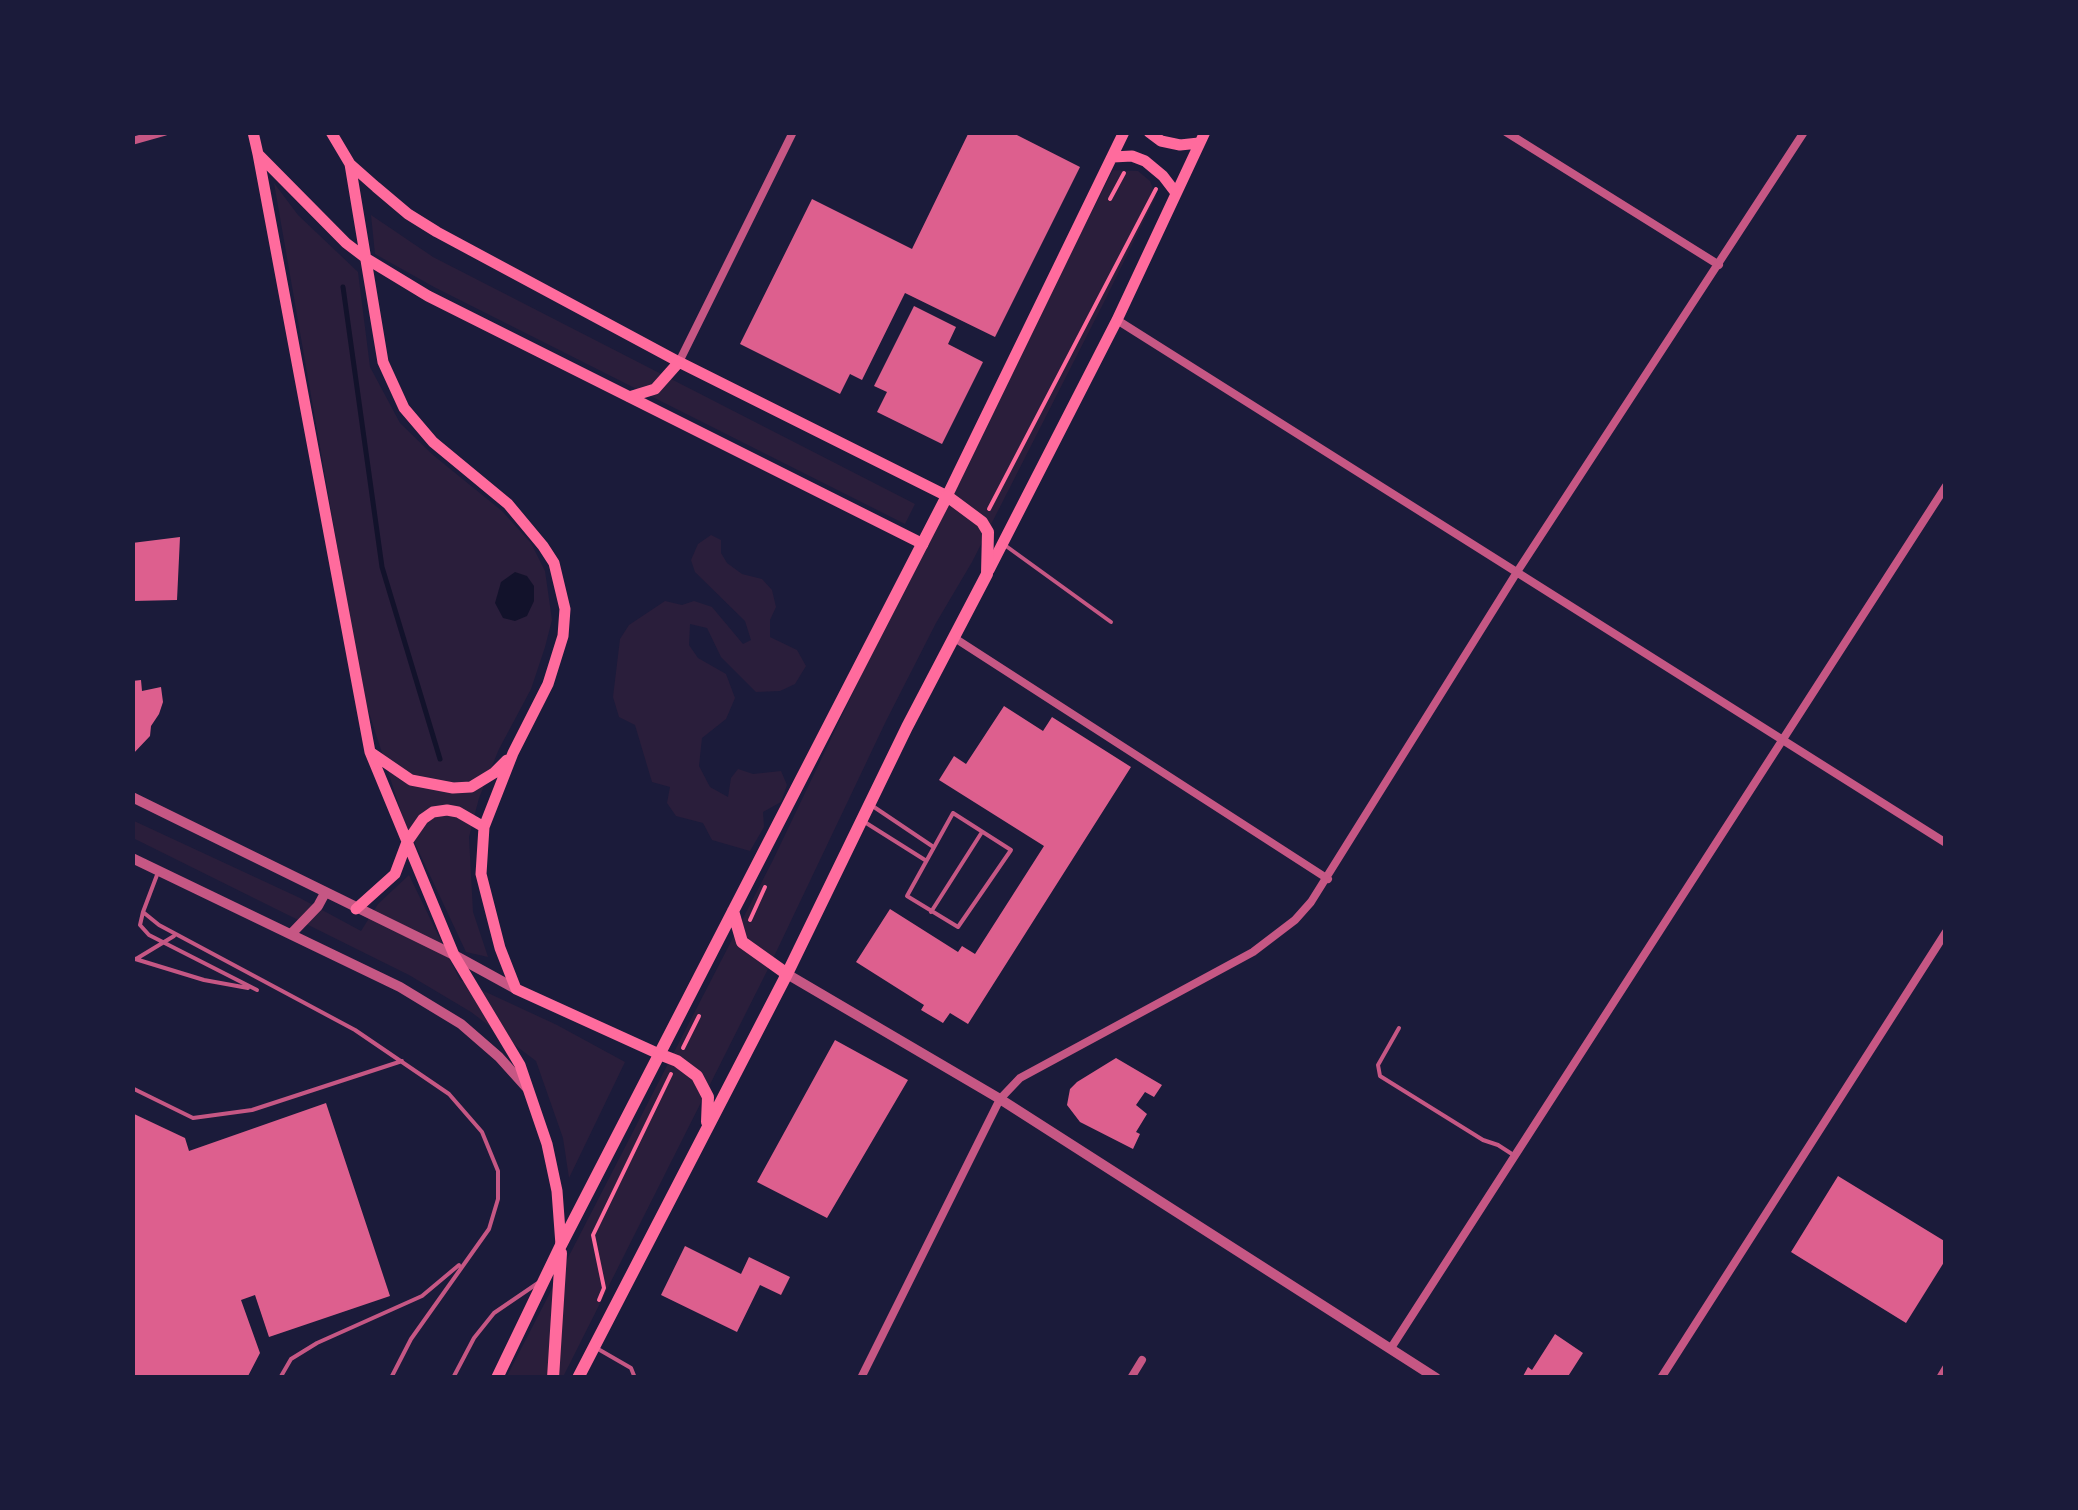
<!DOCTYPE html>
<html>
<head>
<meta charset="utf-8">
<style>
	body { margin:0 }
	#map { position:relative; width:2078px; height:1510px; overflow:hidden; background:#1b1b3a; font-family:"Roboto Serif",serif }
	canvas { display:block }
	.frame { position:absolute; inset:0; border:135px solid #1b1b3a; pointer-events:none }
</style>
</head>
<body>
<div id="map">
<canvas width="2078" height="1510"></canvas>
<div class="frame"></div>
</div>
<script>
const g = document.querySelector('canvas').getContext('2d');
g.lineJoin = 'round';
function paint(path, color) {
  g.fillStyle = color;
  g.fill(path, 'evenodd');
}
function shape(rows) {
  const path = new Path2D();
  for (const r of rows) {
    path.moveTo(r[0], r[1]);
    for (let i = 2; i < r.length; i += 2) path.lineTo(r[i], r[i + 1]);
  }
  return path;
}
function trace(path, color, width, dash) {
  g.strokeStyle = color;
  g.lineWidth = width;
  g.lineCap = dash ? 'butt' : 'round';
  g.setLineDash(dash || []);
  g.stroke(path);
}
paint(shape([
	[1113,170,1138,171,1150,181,1156,196,1105,300,972,562,936,623,886,721,769,967,563,1377,506,1378,772,862,947,496],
	[274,183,298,215,358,272,370,367,400,423,433,455,502,511,531,543,545,571,552,620,545,647,531,689,499,749,479,798,469,837,473,912,488,957,466,952,403,818,363,694],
	[371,215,433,257,915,504,905,524,434,287,375,254],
	[711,535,721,540,721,553,727,563,742,574,762,579,772,590,776,607,770,620,770,637,797,650,806,666,795,684,780,691,756,692,721,657,707,628,690,624,689,645,698,658,726,674,735,698,726,719,702,738,699,766,710,787,728,797,731,778,738,769,753,774,781,771,787,785,781,802,763,812,764,827,750,851,712,840,703,823,676,816,667,803,670,787,652,782,635,725,619,717,613,697,620,639,629,625,665,601,682,605,694,601,712,607,743,644,751,640,745,621,695,572,691,560,698,544],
	[132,820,300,898,361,931,378,904,409,875,460,980,557,1025,625,1062,569,1178,563,1138,536,1061,471,1012,409,975,133,838]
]), '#2a1e3b');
paint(shape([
	[515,572,527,576,534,586,534,601,527,616,515,621,503,618,495,603,501,582]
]), '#12122b');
trace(shape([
	[343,287,382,567,440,759]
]), '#12122b', 5);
paint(shape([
	[969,132,1011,132,1080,167,995,337,905,293,862,380,850,374,840,394,740,344,812,199,912,249],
	[914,306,956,327,948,344,983,362,942,444,877,412,887,392,874,386],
	[180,537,177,600,132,601,132,543],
	[141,680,142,691,161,687,163,702,159,714,151,726,150,736,132,755,132,681],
	[1004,706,1043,731,1052,717,1131,767,968,1024,950,1013,943,1023,921,1010,924,1005,856,962,890,909,958,952,962,946,975,954,1044,846,939,780,954,756,966,764],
	[835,1040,908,1080,827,1218,757,1182],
	[1116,1058,1162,1085,1154,1097,1145,1092,1136,1105,1147,1114,1136,1132,1140,1134,1133,1149,1080,1122,1067,1105,1070,1089,1077,1082],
	[326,1103,390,1296,269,1337,255,1295,241,1300,260,1353,247,1378,132,1378,132,1113,185,1138,189,1151],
	[1838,1176,1946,1242,1946,1259,1906,1323,1791,1252],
	[685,1246,741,1274,749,1257,790,1277,781,1295,760,1285,737,1332,661,1295],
	[1555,1334,1583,1353,1567,1378,1522,1378,1528,1367,1532,1370]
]), '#dd5f8e');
trace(shape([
	[1110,199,1124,173],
	[989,509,1156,189],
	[750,920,765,887],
	[683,1048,699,1016],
	[599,1300,604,1288,593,1235,671,1074]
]), '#ff6b9d', 4);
trace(shape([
	[1006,546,1111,622],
	[874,807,932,846],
	[953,813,1011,850,958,927,907,896,953,813],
	[863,821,925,860],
	[157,875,143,912,159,925,355,1030,449,1094,482,1132,498,1171,498,1199,489,1229,411,1339,391,1378],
	[143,912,140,925,149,935,257,990],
	[931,912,982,832],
	[132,958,204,980,248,988],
	[136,959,174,936],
	[1399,1028,1378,1065,1380,1076,1483,1140,1498,1145,1515,1156],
	[132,1088,193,1118,252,1110,402,1061],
	[598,1349,631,1368,635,1378],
	[280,1378,291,1359,317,1343,422,1296,459,1265],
	[453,1378,474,1338,494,1313,538,1283]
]), '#c65784', 4);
trace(shape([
	[1506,132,1719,265],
	[132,141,164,132],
	[1117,320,1946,843],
	[679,362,793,132],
	[953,637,1328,879],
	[1391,1348,1946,486],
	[861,1378,1000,1099,1020,1078,1253,952,1295,920,1311,902,1517,572,1804,132],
	[1131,1378,1142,1360],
	[1661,1378,1946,932],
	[1940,1378,1946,1368]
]), '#c65784', 8);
trace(shape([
	[132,797,454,955,516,989],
	[132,858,400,987,461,1024,499,1057,526,1087],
	[292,933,318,906,325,893],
	[787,974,1000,1099,1436,1378]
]), '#c65784', 10);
trace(shape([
	[253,132,258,154,346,243,367,259,428,296,923,544],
	[331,132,350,164,376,187,408,214,437,232,679,362,947,496,1124,132],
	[1149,132,1161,141,1180,145,1199,143],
	[258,154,370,752,454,955,520,1065,547,1144,557,1191,561,1245],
	[1113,157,1132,156,1145,161,1163,176,1176,193],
	[350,164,383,362,404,408,433,442,508,504,543,546,554,563,565,609,563,636,548,684,513,753,484,827,481,874,500,948,516,989,659,1054],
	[629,397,655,389,679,362],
	[989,570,1117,320,1205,132],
	[370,752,411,780,453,788,471,787,494,773,507,760],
	[356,909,395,874,407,842,423,819,433,812,447,810,458,812,484,827]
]), '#ff6b9d', 11);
trace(shape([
	[733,911,742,942,787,974],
	[659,1054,677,1061,697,1076,708,1097,707,1122],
	[497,1378,561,1245,947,496,982,522,988,532,987,574,907,727,787,974,578,1378],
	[553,1378,561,1253]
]), '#ff6b9d', 12);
</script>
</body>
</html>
